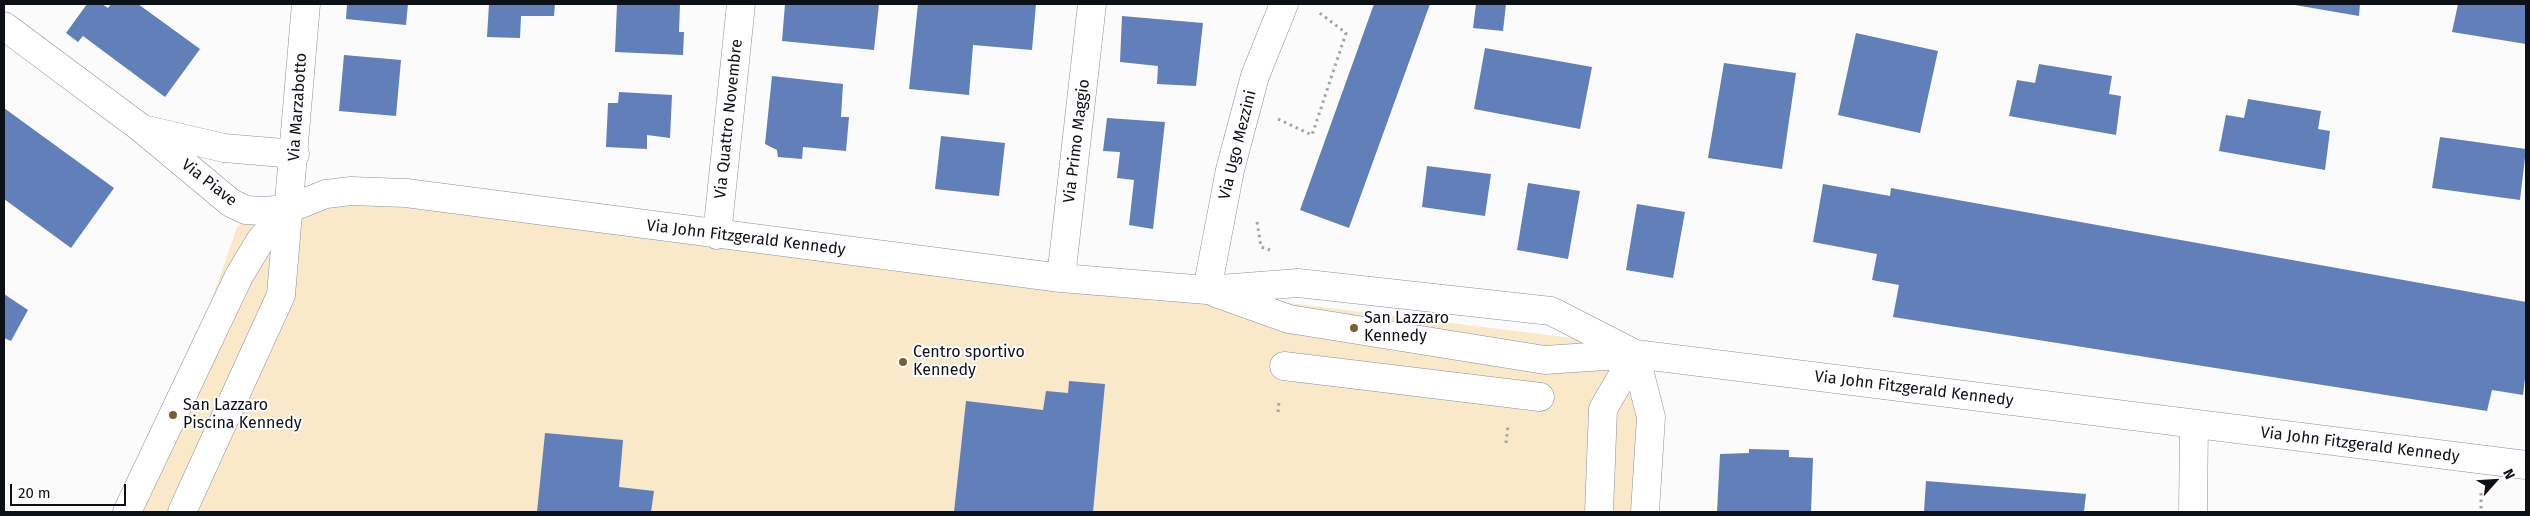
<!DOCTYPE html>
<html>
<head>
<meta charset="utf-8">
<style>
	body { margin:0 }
	#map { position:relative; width:2530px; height:516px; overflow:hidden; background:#fbfbfb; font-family:"Fira Sans",sans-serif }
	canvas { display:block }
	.frame { position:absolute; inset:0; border:5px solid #0c1017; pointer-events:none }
	.north { position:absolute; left:2470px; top:456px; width:50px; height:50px; -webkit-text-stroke:4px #fff; paint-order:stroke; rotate:64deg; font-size:14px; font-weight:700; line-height:20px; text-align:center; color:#0c1017 }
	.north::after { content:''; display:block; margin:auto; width:18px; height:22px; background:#0c1017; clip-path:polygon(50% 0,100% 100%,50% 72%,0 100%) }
	.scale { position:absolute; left:10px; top:484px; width:116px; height:22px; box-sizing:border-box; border:2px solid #0c1017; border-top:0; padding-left:6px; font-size:15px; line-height:18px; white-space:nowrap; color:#0c1017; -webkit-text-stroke:4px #fff; paint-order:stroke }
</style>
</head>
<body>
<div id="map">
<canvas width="2530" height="516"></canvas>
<div class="frame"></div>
<div class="north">N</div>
<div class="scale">20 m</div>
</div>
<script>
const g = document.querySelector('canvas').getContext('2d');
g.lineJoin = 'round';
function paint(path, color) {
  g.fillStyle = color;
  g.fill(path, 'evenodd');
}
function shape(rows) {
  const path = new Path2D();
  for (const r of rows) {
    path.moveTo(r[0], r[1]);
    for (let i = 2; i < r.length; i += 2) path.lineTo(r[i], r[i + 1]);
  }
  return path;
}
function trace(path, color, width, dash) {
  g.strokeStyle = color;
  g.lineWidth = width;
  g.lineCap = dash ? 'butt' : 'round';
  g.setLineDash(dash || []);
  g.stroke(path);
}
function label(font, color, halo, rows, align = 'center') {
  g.font = font + ' "Fira Sans",sans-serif';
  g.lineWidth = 4;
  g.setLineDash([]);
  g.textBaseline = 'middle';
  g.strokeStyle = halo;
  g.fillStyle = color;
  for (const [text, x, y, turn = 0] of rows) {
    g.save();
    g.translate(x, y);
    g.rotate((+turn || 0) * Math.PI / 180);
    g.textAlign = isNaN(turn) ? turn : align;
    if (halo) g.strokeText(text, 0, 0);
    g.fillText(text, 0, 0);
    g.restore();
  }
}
paint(shape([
	[321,183,1588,340,1641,383,1634,512,111,512,169,424,237,227,279,193]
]), '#fae9c8');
paint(shape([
	[87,4,102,4,108,8,111,4,138,4,200,49,165,97,83,36,78,42,66,33],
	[347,4,408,4,406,25,346,19],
	[489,4,555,4,554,16,521,16,520,38,487,37],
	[617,4,680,4,679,32,684,32,683,55,615,52],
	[785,4,879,4,874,50,782,41],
	[918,4,1036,4,1032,50,973,45,969,95,909,89],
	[1374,4,1430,4,1349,228,1300,210],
	[1476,4,1506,4,1503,31,1473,28],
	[2289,4,2360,4,2359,16],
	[2458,4,2526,4,2526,44,2452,32],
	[1122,16,1203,23,1196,86,1157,84,1158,66,1120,62],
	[1856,33,1938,51,1920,133,1838,115],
	[1485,48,1592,67,1580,129,1474,109],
	[344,55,401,60,396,116,339,111],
	[1724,63,1796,73,1782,169,1708,158],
	[2039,64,2112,76,2109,94,2121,96,2116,135,2009,116,2017,80,2035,83],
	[772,76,843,84,841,117,849,117,846,151,803,147,802,159,778,157,777,150,765,144],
	[619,92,672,95,670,138,647,135,647,149,606,147,608,103,618,103],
	[2248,99,2321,111,2318,129,2330,131,2325,170,2219,151,2226,115,2244,118],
	[4,108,114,188,71,248,4,199],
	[1107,118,1165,122,1153,229,1129,225,1134,180,1117,178,1120,152,1103,151],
	[941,136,1005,143,999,196,935,189],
	[2440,137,2526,149,2520,200,2432,188],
	[1427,166,1491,174,1485,216,1422,207],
	[1528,183,1580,191,1568,259,1517,250],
	[1823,184,1890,196,1891,188,2526,302,2526,370,2523,395,2492,390,2487,411,1893,317,1899,285,1872,280,1877,254,1813,242],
	[1637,204,1685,212,1673,278,1626,270],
	[4,294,28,310,11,341,4,338],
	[1069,381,1105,384,1093,512,954,512,966,401,1043,410,1046,391,1068,393],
	[545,433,623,440,619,487,654,491,651,512,537,512],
	[1749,449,1789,450,1789,457,1813,458,1811,512,1717,512,1720,454,1749,453],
	[1926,481,2086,494,2084,512,1924,512]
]), '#617fb9');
const minor = shape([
	[4,26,141,128,231,203,246,210,263,211,288,209],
	[147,130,224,148,295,154],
	[717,235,741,4],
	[1061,278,1092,4],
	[1207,290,1230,170,1255,76,1284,4],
	[1216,293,1289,319,1545,360,1635,354,2526,465],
	[1635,354,1651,417,1645,512],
	[1284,366,1540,397],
	[127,512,239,276,260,241,288,209,326,194,351,191,406,193,1061,278,1207,290,1298,283,1551,311,1635,354],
	[182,512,281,295,306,4],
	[1599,512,1603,409,1635,354],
	[2193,512,2194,424]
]);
trace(minor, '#8690a4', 29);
trace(shape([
	[1278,119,1312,135,1346,33,1317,11],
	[1257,222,1261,247,1270,250],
	[1278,412,1279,401],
	[1506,443,1508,426],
	[2481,493,2481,512]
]), '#a3a4a7', 3, [2.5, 4]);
trace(minor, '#fff', 28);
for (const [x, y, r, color] of [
	[1354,328,5,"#796132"],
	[903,362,5,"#796132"],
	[173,415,5,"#796132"]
]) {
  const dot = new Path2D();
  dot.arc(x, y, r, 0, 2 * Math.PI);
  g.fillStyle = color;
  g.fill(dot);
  trace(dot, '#fff', 2);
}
label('16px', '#0c1017', '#fff', [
	["Via Marzabotto",298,107,-86],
	["Via Quattro Novembre",729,119,-84],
	["Via Primo Maggio",1077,141,-83],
	["Via Ugo Mezzini",1238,145,-76],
	["Via Piave",209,183,38],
	["Via John Fitzgerald Kennedy",746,238,7],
	["Via John Fitzgerald Kennedy",1914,389,7],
	["Via John Fitzgerald Kennedy",2360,445,7]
]);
label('16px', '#0c1017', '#fff', [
	["San Lazzaro",1364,319],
	["Kennedy",1364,337],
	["Centro sportivo",913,353],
	["Kennedy",913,371],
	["San Lazzaro",183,406],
	["Piscina Kennedy",183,424]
], 'left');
</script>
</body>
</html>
